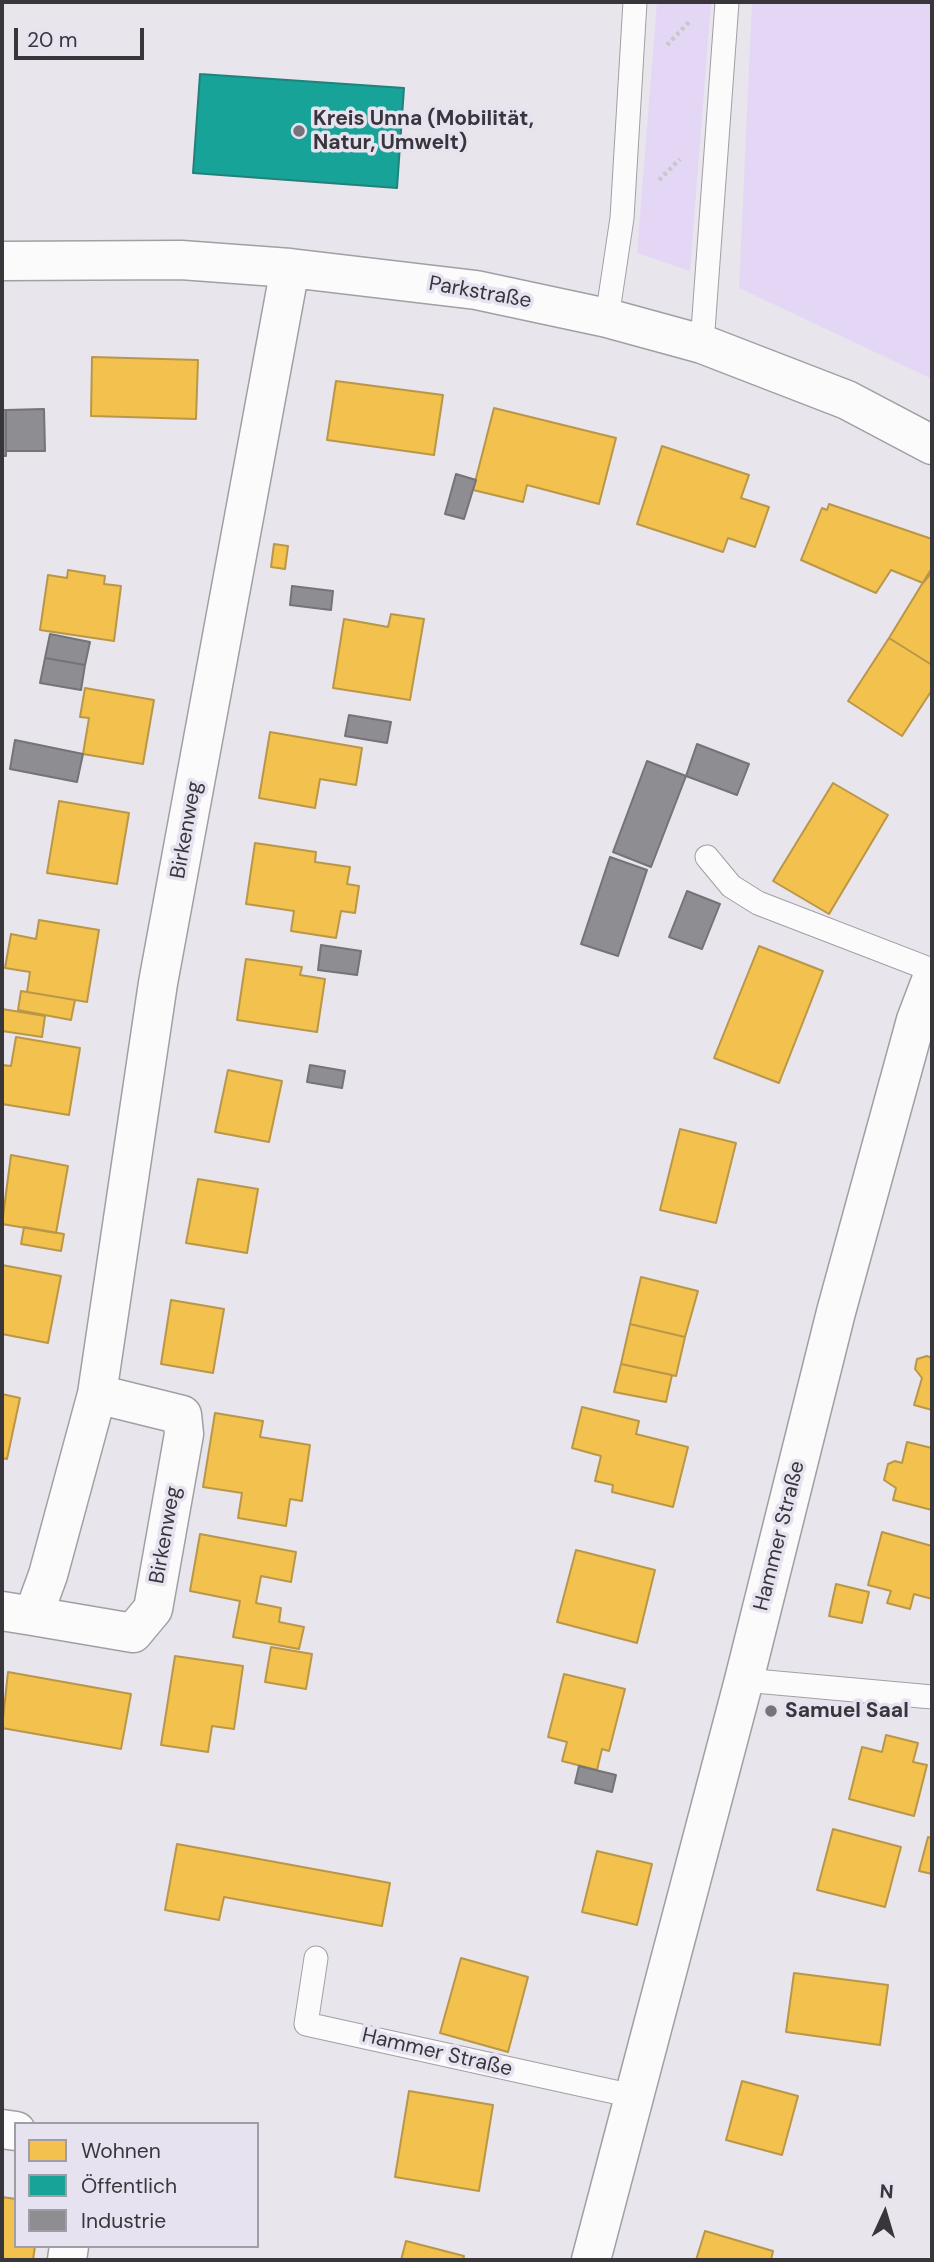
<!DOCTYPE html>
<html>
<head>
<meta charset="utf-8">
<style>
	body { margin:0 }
	#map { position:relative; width:934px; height:2262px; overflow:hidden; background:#e8e5ec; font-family:"DM Sans",sans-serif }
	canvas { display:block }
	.frame { position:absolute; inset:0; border:4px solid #38363b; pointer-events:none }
	.legend { position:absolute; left:14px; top:2122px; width:245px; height:126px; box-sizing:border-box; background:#e7e2ef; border:2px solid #a19da7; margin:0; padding:9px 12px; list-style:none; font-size:21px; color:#38363b }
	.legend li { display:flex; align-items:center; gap:14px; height:35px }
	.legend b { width:35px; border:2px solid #a19da7 }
	.north { position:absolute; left:850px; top:2178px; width:70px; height:70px; -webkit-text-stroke:5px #e7e2ef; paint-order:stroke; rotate:4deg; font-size:19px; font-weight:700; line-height:28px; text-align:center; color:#38363b }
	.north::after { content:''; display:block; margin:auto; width:24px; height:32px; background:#38363b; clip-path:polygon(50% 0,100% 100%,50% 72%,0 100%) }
	.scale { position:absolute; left:14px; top:28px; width:130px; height:32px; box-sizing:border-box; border:4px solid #38363b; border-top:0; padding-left:9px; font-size:21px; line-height:24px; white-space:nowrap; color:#38363b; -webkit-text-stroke:5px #e7e2ef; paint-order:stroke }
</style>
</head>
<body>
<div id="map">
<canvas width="934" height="2262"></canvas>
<div class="frame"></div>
<ul class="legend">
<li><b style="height:19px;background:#f2c14e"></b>Wohnen</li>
<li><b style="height:19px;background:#17a398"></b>Öffentlich</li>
<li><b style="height:19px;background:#8d8d92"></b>Industrie</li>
</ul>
<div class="north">N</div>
<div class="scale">20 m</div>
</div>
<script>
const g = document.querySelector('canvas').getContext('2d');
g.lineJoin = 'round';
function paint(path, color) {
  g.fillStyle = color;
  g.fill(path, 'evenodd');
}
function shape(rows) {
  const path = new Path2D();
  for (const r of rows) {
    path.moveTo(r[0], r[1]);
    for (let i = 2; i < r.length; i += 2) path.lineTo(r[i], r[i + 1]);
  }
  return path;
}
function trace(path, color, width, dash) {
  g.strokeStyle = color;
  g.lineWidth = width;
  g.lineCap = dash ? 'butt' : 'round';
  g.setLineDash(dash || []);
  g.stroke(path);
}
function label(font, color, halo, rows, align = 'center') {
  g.font = font + ' "DM Sans",sans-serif';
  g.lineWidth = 7;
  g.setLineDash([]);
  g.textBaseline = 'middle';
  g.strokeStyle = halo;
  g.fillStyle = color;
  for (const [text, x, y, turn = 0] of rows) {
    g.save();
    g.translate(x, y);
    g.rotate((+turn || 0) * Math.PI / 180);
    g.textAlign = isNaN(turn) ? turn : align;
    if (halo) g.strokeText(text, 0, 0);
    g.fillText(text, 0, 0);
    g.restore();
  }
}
paint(shape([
	[657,2,711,2,690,271,637,253],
	[752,2,932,2,932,379,739,288]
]), '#e4d7f6');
const homes = shape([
	[92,357,198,360,196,419,91,416,92,357],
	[336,381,443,395,434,455,327,440,336,381],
	[494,408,616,438,599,504,527,485,523,502,473,490,494,408],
	[662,446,749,475,741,498,769,507,755,547,728,538,723,552,637,524,662,446],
	[829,504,932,539,932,572,923,583,891,570,876,593,801,560,822,508,827,510,829,504],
	[274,544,288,546,285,569,271,567,274,544],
	[68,570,105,576,104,584,121,586,114,641,40,630,48,575,67,578,68,570],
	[930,571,932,572,932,665,889,638,930,571],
	[391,614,424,619,410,700,333,688,344,619,388,627,391,614],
	[889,638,932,665,932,690,902,736,848,701,889,638],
	[85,688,154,700,143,764,83,754,89,718,80,717,85,688],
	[270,732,362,748,356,785,320,779,315,808,259,798,270,732],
	[833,783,888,815,829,914,773,881,833,783],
	[59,801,129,813,117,884,47,873,59,801],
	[255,843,316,852,315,862,350,867,347,884,359,886,355,913,341,911,336,938,291,931,294,911,246,904,255,843],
	[39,920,99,930,87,1002,27,992,30,972,5,968,11,934,36,939,39,920],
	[759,946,823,971,779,1083,714,1058,759,946],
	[246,959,302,967,300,975,325,979,317,1032,237,1020,246,959],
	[21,991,75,1000,71,1020,18,1010,21,991],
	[2,1009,45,1016,42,1037,2,1031,2,1009],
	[16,1037,80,1048,69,1115,2,1104,2,1065,11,1066,16,1037],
	[228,1070,282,1081,269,1142,215,1132,228,1070],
	[680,1129,736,1143,716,1223,660,1210,680,1129],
	[11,1155,68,1166,56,1233,2,1224,11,1155],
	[198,1179,258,1189,247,1253,186,1243,198,1179],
	[24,1227,64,1234,61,1251,21,1244,24,1227],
	[2,1265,61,1276,48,1343,2,1334,2,1265],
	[641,1277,698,1291,685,1337,630,1324,641,1277],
	[171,1300,224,1309,213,1373,161,1364,171,1300],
	[630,1324,685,1337,676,1376,621,1364,630,1324],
	[927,1356,932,1358,932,1410,914,1405,922,1378,915,1369,917,1359,927,1356],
	[621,1364,672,1375,666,1402,614,1392,621,1364],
	[2,1394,20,1398,7,1459,2,1458,2,1394],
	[582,1407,639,1421,636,1434,688,1447,673,1507,612,1492,613,1485,595,1481,601,1456,572,1448,582,1407],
	[215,1413,263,1421,260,1437,310,1445,302,1501,290,1499,286,1526,238,1518,242,1493,203,1487,215,1413],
	[907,1442,932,1448,932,1510,893,1500,896,1488,884,1480,888,1464,895,1461,902,1463,907,1442],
	[882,1532,932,1546,932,1599,914,1594,910,1609,887,1603,891,1591,868,1585,882,1532],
	[200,1534,296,1552,291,1582,261,1576,256,1603,281,1608,279,1622,304,1627,299,1649,233,1637,240,1601,190,1591,200,1534],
	[576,1550,655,1570,637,1643,557,1622,576,1550],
	[836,1584,869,1592,862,1623,829,1616,836,1584],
	[271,1647,312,1654,306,1689,265,1682,271,1647],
	[175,1656,243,1666,234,1729,212,1726,208,1752,161,1745,175,1656],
	[8,1672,131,1694,121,1749,2,1728,8,1672],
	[564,1674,625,1689,609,1751,602,1749,597,1770,562,1761,567,1742,548,1737,564,1674],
	[886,1735,918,1743,913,1762,927,1765,914,1816,849,1799,862,1747,882,1752,886,1735],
	[833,1829,901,1847,885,1907,817,1890,833,1829],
	[928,1837,932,1838,932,1874,919,1871,928,1837],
	[177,1844,390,1883,382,1926,224,1897,219,1920,165,1910,177,1844],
	[597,1851,652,1864,637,1925,582,1912,597,1851],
	[461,1958,528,1977,508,2052,440,2033,461,1958],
	[794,1973,888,1985,880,2045,786,2032,794,1973],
	[742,2081,798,2096,782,2155,726,2140,742,2081],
	[409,2091,493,2105,479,2191,395,2177,409,2091],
	[2,2197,16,2199,16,2246,35,2246,33,2260,2,2260,2,2197],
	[705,2231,773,2251,771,2260,696,2260,705,2231],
	[406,2241,464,2256,463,2260,401,2260,406,2241]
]);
paint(homes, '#f2c14e');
trace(homes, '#ba9748', 2);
const public = shape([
	[200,74,404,88,397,188,193,173,200,74]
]);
paint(public, '#17a398');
trace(public, '#21827c', 2);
const industry = shape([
	[44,409,45,451,6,451,6,410,44,409],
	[2,410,6,410,6,456,2,456,2,410],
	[456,474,476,480,464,519,445,514,456,474],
	[292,586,333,591,331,610,290,605,292,586],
	[50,634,90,642,85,665,45,658,50,634],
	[45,658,85,665,81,690,40,683,45,658],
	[349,715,391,722,387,743,345,736,349,715],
	[15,740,83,754,77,782,10,769,15,740],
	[697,744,749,764,737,795,686,776,697,744],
	[647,761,686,776,651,867,613,852,647,761],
	[610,857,647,870,618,956,581,944,610,857],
	[687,891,720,904,702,949,669,937,687,891],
	[321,945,361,951,357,975,318,970,321,945],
	[310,1065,345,1071,342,1088,307,1082,310,1065],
	[579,1766,616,1775,612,1792,575,1783,579,1766]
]);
paint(industry, '#8d8d92');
trace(industry, '#747378', 2);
const service = shape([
	[607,318,622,218,635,2],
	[702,344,727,2],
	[707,857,731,886,758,903,932,970],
	[744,1680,932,1697],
	[316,1958,306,2024,633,2096]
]);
const minor = shape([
	[2,261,181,260,290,268,476,290,607,318,702,344,847,400,932,445],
	[2,1611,33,1616,48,1575,97,1394,158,983,290,268],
	[33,1616,133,1633,153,1609,184,1434,182,1415,97,1394],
	[2,2129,16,2131],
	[67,2260,69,2246]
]);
const secondary = shape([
	[591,2260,744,1680,836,1312,916,1020,932,978]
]);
trace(service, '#a09fa3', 25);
trace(minor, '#a09fa3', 41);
trace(secondary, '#a09fa3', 41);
trace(shape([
	[667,45,690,21],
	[659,180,680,159]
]), '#c8c8ca', 4.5, [3.5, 3.5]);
trace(service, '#fcfbfc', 23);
trace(minor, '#fcfbfc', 38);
trace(secondary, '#fcfbfc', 38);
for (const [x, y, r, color] of [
	[299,131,7,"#767379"],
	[771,1711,7,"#767379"]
]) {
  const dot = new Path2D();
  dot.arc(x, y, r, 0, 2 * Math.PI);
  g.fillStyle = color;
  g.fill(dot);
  trace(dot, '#e7e2ef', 2.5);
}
label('bold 21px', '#38363b', '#e7e2ef', [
	["Kreis Unna (Mobilität,",313,119],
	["Natur, Umwelt)",313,143],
	["Samuel Saal",785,1711]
], 'left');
label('21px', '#38363b', '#e7e2ef', [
	["Parkstraße",480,293,10],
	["Birkenweg",187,830,-80],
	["Birkenweg",166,1535,-80],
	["Hammer Straße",780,1536,-76],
	["Hammer Straße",437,2053,13]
]);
</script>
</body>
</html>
